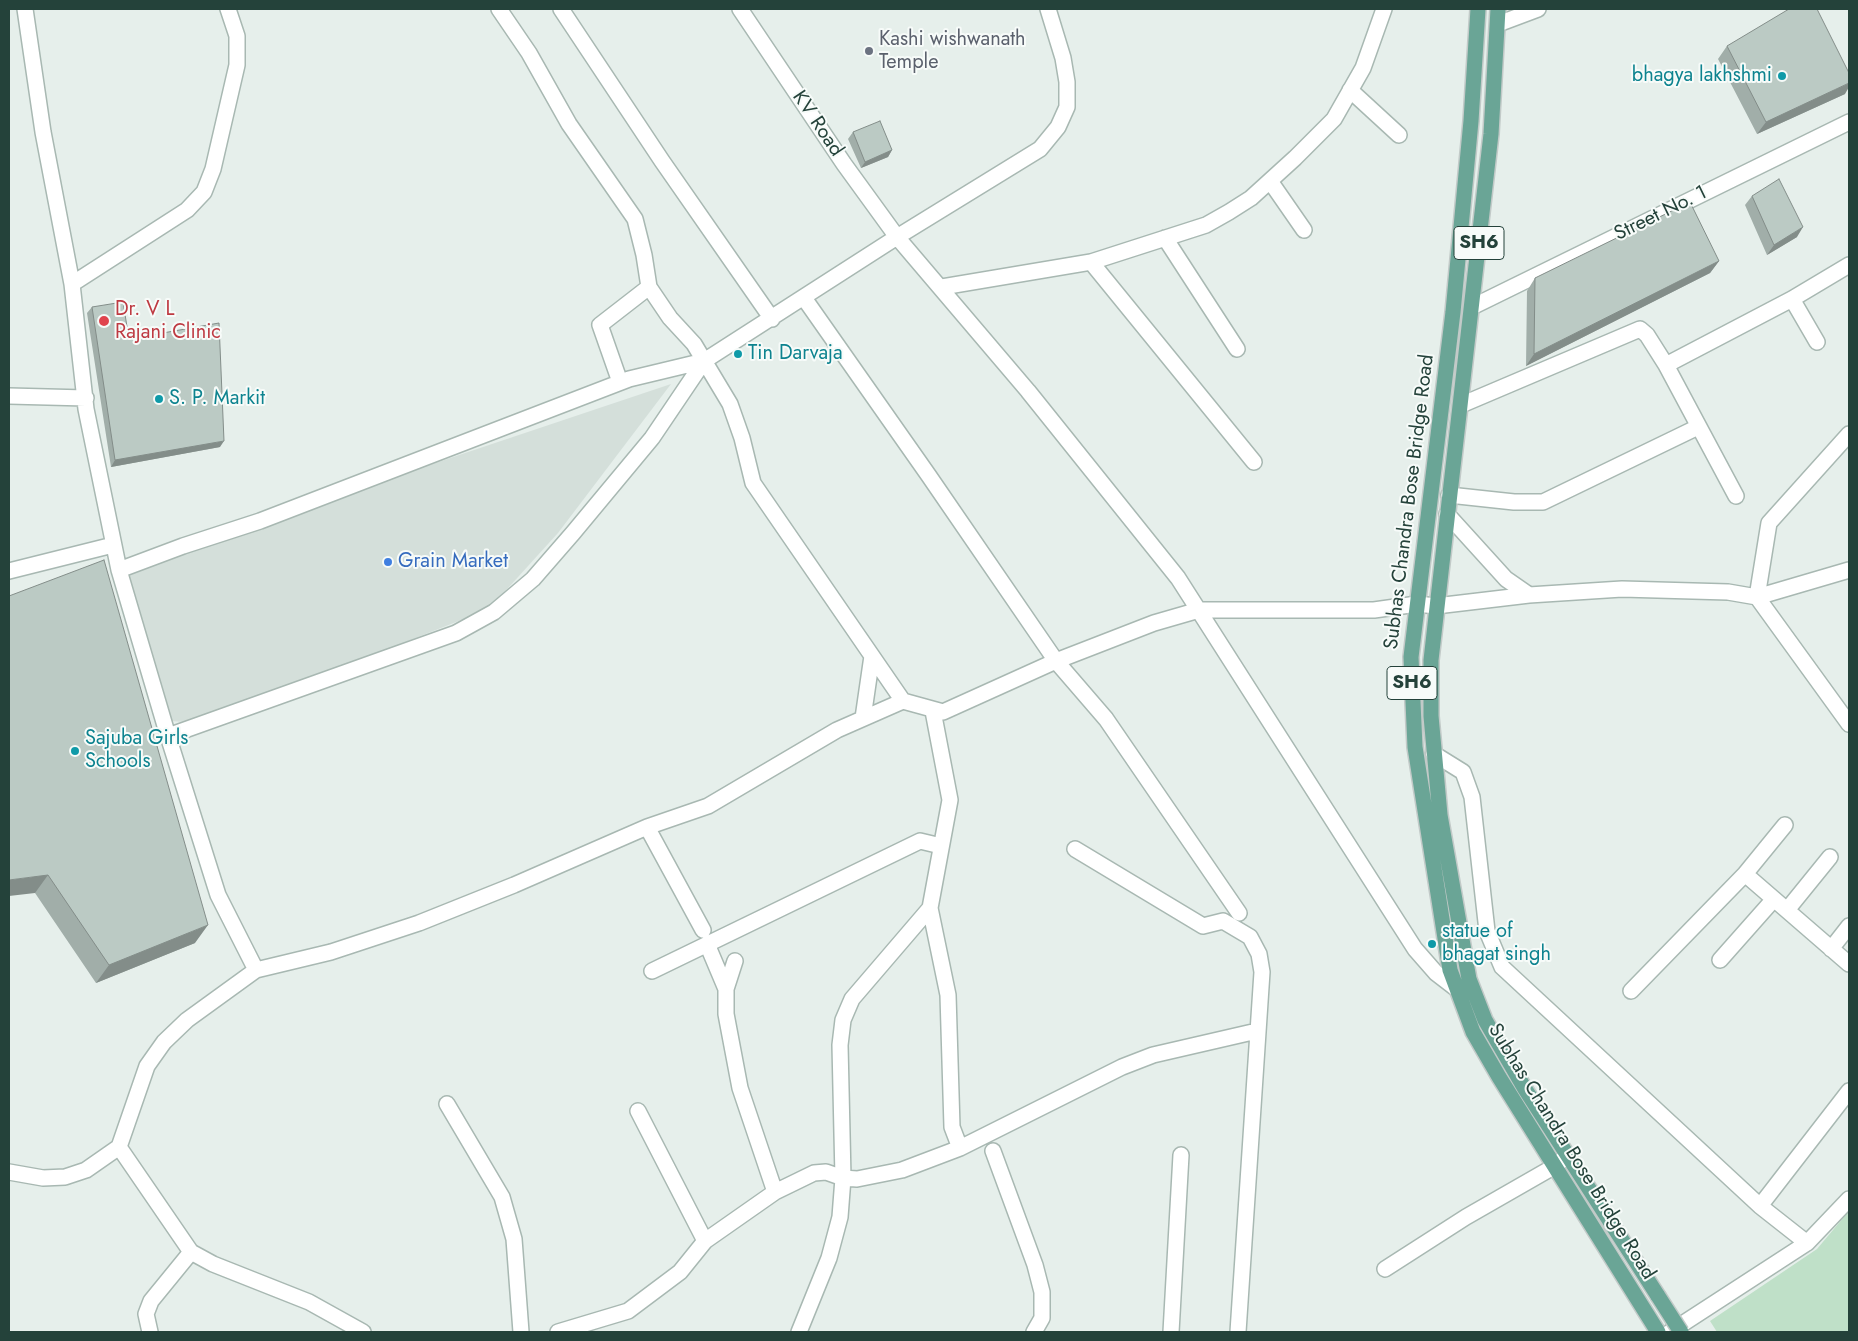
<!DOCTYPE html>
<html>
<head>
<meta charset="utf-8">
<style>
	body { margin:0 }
	#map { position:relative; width:1858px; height:1341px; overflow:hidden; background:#e6efeb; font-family:Jost,sans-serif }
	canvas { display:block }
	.frame { position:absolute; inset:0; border:10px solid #24423a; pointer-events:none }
</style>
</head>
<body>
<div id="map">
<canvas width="1858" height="1341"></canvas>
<div class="frame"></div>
</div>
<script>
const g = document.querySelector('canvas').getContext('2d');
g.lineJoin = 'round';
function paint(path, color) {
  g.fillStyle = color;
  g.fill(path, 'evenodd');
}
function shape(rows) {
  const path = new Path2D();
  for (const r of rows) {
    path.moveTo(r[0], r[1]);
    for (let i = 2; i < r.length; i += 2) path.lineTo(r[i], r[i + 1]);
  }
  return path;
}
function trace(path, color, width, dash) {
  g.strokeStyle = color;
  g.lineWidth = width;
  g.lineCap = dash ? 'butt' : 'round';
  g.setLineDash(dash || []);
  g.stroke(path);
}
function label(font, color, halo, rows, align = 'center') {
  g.font = font + ' Jost,sans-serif';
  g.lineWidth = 4;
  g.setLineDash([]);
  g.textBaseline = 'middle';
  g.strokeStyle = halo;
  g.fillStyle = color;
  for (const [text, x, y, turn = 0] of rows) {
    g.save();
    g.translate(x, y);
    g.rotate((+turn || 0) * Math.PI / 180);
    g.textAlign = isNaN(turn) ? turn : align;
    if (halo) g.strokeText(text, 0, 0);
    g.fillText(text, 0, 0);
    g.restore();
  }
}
paint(shape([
	[671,384,558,533,489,609,261,699,184,722,170,721,116,570]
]), '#d4dfda');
paint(shape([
	[1849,1211,1849,1332,1717,1332,1710,1321,1817,1249]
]), '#bfe0c8');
const minor = shape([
	[25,9,43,132,72,284,86,409,119,570,168,736,456,633,494,612,533,579,573,533,652,438,704,361],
	[499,9,529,53,569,124,635,219,644,255,649,287,670,318,694,344,730,404,742,438,753,483,903,701,943,712,1056,661,1154,623,1199,610,1374,610,1417,604,1436,606,1529,595,1622,589,1728,592,1757,597,1849,724],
	[561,9,662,161,772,319],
	[740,9,844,164,897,237,1028,391,1178,578,1415,949,1436,973,1462,993],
	[1498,24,1538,9],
	[1350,90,1399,135],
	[1270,181,1304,230],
	[1165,238,1237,349],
	[1091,262,1254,462],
	[72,284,187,210,204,192,213,169,237,65,237,36,228,9],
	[942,287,1091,262,1206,225,1229,212,1251,198,1295,158,1334,119,1363,68,1384,9],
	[804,298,929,476,1056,661,1106,719,1239,913],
	[1792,299,1817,342],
	[1472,307,1849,122],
	[1666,365,1736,496],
	[620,382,600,325,649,287],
	[9,396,86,398],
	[1461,405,1640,329,1647,335,1666,365,1792,299,1849,265],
	[1849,434,1769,523,1757,597,1849,570],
	[1449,495,1514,502,1543,502,1698,427],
	[1447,514,1506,579,1529,595],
	[119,570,183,546,260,521,629,379,704,361,897,237,1040,149,1058,127,1067,107,1067,82,1063,58,1048,9],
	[9,571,113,545],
	[863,718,872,656],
	[168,736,218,895,256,970],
	[1434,754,1463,772,1472,797,1487,931,1502,967,1760,1206,1807,1243],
	[647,827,703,930],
	[1075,849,1203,926,1223,921,1250,937,1259,954,1262,972,1238,1332],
	[1745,874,1849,964],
	[930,908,948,995,952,1127,960,1148],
	[1787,910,1830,857],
	[707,944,726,989],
	[1831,949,1849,926],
	[1720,960,1774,899],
	[735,961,726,989,726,1014,740,1088,775,1192],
	[652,971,920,841,941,846],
	[1631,991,1745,874,1785,825],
	[447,1104,502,1197,514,1239,521,1332],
	[638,1111,705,1241],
	[119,1147,191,1252,213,1264,309,1302,363,1332],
	[993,1151,1035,1265,1042,1292,1042,1318,1034,1332],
	[9,1172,43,1178,65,1177,86,1170,119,1147,147,1066,164,1042,187,1020,256,970,331,952,419,923,514,885,647,827,708,806,837,730,903,701],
	[1760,1206,1849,1091],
	[1385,1269,1466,1217,1555,1166,1568,1155],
	[150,1332,146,1314,151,1301,191,1252],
	[558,1332,628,1311,680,1272,705,1241,775,1192,814,1173,826,1172,843,1178,857,1179,902,1170,960,1148,1122,1067,1153,1055,1257,1031],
	[799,1332,829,1258,840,1217,843,1178,840,1045,843,1020,852,999,930,908,950,800,933,711],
	[1171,1332,1181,1155],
	[1670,1332,1807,1243,1849,1199]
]);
const major = shape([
	[1478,9,1471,121,1453,312,1411,657,1415,747,1450,970,1473,1032,1499,1077,1658,1332],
	[1498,9,1491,134,1431,660,1431,716,1440,815,1469,979,1485,1020,1525,1089,1658,1296]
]);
trace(minor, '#a8b8b2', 18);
trace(major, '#c2cac8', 18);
trace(minor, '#fff', 15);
trace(major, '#6aa596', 15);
const majorBridge = shape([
	[1658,1296,1681,1332]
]);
trace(majorBridge, '#c2cac8', 18, []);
trace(majorBridge, '#6aa596', 15);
paint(shape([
	[1727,46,1845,94,1757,134,1718,59],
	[853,132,892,150,888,157,861,168,848,139],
	[1752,196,1797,237,1767,255,1745,205],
	[1719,261,1710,273,1526,366,1527,291,1535,278],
	[92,307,220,447,111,467,87,313],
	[9,596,195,943,96,983,35,893]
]), '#a1aea9');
paint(shape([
	[1849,83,1849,87,1845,94,1757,134,1766,122],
	[892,150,888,157,861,168,865,162],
	[1803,227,1797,237,1767,255,1774,245],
	[1719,261,1710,273,1526,366,1534,354],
	[224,441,220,447,111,467,115,460],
	[48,875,35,893,9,896,9,880],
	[208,925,195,943,96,983,109,965]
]), '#838d89');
const building = shape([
	[1789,9,1817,9,1849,73,1849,83,1766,122,1727,46,1789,9],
	[880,121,892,150,865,162,853,132,880,121],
	[1779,179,1803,227,1774,245,1752,196,1779,179],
	[1690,202,1719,261,1534,354,1535,278,1690,202],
	[123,302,129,339,219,323,224,441,115,460,92,307,123,302],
	[104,560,208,925,109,965,48,875,9,880,9,596,104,560]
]);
paint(building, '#bbcac4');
trace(building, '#838d89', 1);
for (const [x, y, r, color] of [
	[869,51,5,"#6b7280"],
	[1782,76,5,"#0f9aa8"],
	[104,321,6,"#e0444e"],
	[738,354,5,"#0f9aa8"],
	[159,399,5,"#0f9aa8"],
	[388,562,5,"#3f7fe0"],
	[75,751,5,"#0f9aa8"],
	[1432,944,5,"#0f9aa8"]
]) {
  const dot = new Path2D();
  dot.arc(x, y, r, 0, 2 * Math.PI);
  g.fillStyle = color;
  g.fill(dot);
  trace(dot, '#f7fbf9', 2);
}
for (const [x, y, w] of [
	[1479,243,50],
	[1412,683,50]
]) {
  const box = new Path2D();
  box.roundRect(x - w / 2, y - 16.5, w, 33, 4);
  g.fillStyle = '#f7fbf9';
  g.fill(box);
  trace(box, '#24423a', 1);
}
label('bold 19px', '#24423a', null, [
	["SH6",1479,243],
	["SH6",1412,683]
]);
label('20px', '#5b616d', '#f7fbf9', [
	["Kashi wishwanath",879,40],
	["Temple",879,63]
], 'left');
label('20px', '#0d838f', '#f7fbf9', [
	["bhagya lakhshmi",1772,76,"right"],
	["Tin Darvaja",748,354],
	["S. P. Markit",169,399],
	["Sajuba Girls",85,739],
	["Schools",85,762],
	["statue of",1442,932],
	["bhagat singh",1442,955]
], 'left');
label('20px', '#24423a', '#f7fbf9', [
	["KV Road",817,124,56],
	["Street No. 1",1661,214,-26],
	["Subhas Chandra Bose Bridge Road",1410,502,-83],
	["Subhas Chandra Bose Bridge Road",1571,1152,58]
]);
label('20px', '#be3a42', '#f7fbf9', [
	["Dr. V L",115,310],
	["Rajani Clinic",115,333]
], 'left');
label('20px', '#366cbe', '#f7fbf9', [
	["Grain Market",398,562]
], 'left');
</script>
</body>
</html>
